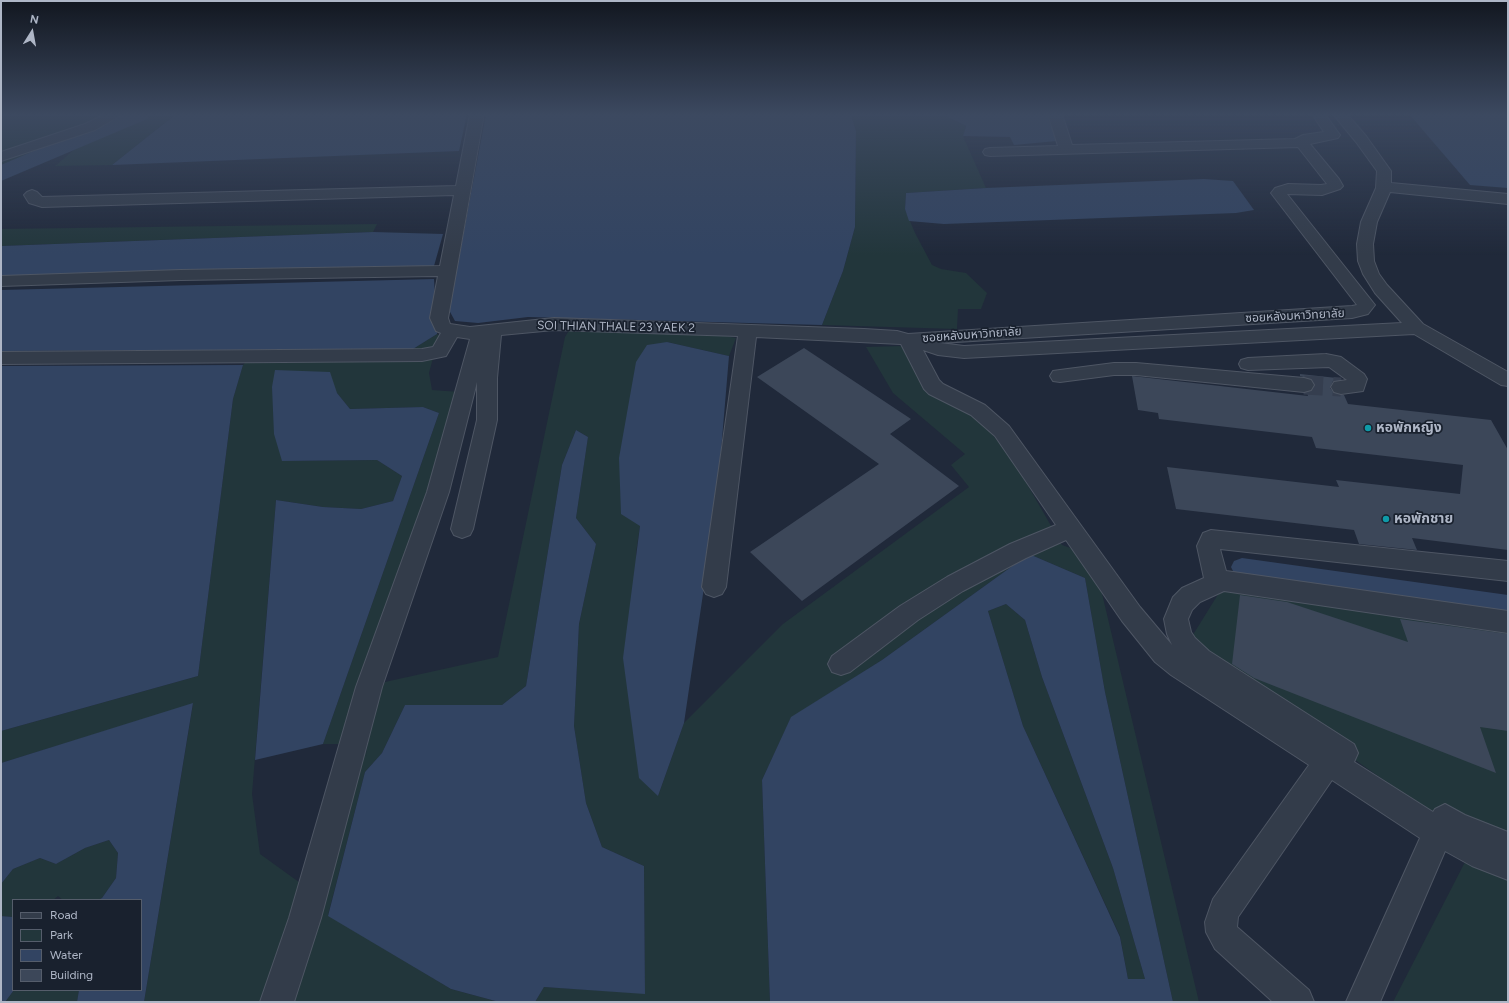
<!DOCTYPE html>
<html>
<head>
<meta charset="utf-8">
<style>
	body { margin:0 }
	#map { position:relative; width:1509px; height:1003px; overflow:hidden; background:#20293a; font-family:Figtree,sans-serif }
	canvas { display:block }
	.frame { position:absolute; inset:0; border:2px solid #aeb6c6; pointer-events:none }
	.legend { position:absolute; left:12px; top:899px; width:130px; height:92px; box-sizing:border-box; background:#19212e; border:1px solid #555d6b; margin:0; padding:5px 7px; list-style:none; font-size:12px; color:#aeb6c6 }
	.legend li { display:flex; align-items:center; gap:8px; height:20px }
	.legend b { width:20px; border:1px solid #555d6b }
	.north { position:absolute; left:12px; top:12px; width:40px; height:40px; -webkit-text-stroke:3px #19212e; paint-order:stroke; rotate:11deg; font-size:11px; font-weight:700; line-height:16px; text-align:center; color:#aeb6c6 }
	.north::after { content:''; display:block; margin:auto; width:14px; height:18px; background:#aeb6c6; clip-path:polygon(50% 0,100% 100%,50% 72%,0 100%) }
</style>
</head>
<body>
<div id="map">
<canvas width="1509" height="1003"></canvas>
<div class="frame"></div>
<ul class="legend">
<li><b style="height:5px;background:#333c4a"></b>Road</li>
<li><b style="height:11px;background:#22363b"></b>Park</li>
<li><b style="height:11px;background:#324462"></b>Water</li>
<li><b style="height:11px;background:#3c4759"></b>Building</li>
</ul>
<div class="north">N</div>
</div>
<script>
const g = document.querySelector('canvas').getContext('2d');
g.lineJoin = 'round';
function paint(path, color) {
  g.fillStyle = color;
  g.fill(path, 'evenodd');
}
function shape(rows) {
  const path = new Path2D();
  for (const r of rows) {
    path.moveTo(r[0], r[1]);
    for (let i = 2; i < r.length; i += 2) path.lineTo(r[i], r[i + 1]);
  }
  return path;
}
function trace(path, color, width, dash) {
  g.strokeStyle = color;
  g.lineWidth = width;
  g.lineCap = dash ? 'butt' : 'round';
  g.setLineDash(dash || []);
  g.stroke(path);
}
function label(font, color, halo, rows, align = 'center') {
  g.font = font + ' Figtree,"Noto Sans Thai",sans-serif';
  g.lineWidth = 3.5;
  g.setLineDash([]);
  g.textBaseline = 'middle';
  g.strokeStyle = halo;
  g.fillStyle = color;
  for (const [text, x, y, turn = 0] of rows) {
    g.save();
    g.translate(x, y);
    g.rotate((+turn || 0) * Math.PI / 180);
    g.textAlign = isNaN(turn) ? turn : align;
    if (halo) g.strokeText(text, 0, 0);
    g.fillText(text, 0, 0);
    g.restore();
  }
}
paint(shape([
	[1,114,176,114,112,165,55,166,76,148,31,155,1,172],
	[851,114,941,114,966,126,963,136,986,188,906,193,905,209,915,233,932,265,941,269,966,273,987,293,981,309,958,309,957,329,822,325,843,271,855,227,856,131],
	[377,224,373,232,1,246,1,229],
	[570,329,711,333,736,338,729,356,667,342,636,553,658,796,684,723,783,624,969,487,951,465,965,454,893,393,866,347,901,346,935,397,980,419,1015,463,1062,545,1076,550,1099,581,1199,1002,1173,1002,1105,692,1085,578,1029,554,882,660,791,718,762,780,770,1002,535,1002,544,987,645,993,644,866,602,847,586,803,574,726,579,624,596,544,576,518,588,437,576,430,562,465,526,686,502,705,405,705,382,753,365,772,328,915,451,989,499,1002,144,1002,193,704,1,763,1,731,198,676,233,399,243,365,256,350,413,349,437,334,455,343,433,358,429,373,432,390,460,392,369,707,366,757,371,711,385,682,498,657,565,337],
	[337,393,350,409,423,407,439,413,323,744,344,744,303,885,260,854,252,794,276,500,323,507,361,509,393,501,402,476,377,460,282,461],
	[1230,575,1508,614,1508,855,1475,844,1204,654,1191,638],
	[1006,604,1025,620,1042,677,1113,868,1145,979,1128,979,1120,936,1023,726,988,611],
	[109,840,118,853,116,878,102,898,98,900,63,900,58,896,53,900,13,900,13,917,1,916,1,884,13,869,40,858,56,864,85,848],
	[1465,862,1508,879,1508,1002,1393,1002],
	[14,990,79,990,77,1002,5,1002]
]), '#22363b');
paint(shape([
	[176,114,467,114,459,151,112,165],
	[486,114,851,114,856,131,855,227,843,271,822,325,528,317,478,323,455,321,449,310],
	[941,114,1045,114,1048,117,1057,141,1014,145,1010,137,963,136,966,126],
	[1409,114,1508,114,1508,188,1470,185],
	[1204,179,1233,181,1254,210,1236,213,944,224,909,221,905,209,906,193,986,188],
	[373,232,443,234,434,266,1,282,1,246],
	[434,279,437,334,413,349,1,351,1,290],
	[667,342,729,356,717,499,684,723,658,796,639,778,623,658,640,526,621,514,619,458,636,362,647,345],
	[243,365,233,399,198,676,1,731,1,366],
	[275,370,330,372,337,393,350,409,423,407,439,413,323,744,255,760,276,500,323,507,361,509,393,501,402,476,377,460,282,461,274,434,272,387],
	[576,430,588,437,576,518,596,544,579,624,574,726,586,803,602,847,644,866,645,994,544,987,535,1002,499,1002,451,989,328,916,365,772,382,753,405,705,502,705,526,686,562,465],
	[1029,554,1085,578,1105,692,1173,1002,770,1002,762,780,791,717,882,660],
	[1006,604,1025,620,1042,677,1113,868,1145,979,1128,979,1120,937,1023,726,988,611],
	[193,703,144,1002,77,1002,79,990,141,990,141,900,98,900,102,898,116,878,118,853,109,840,85,848,56,864,40,858,13,869,1,884,1,763],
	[1,916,13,917,14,990,5,1002,1,1002]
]), '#324462');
paint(shape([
	[1242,558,1508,595,1508,613,1242,576,1234,573,1231,567,1234,561,1242,558]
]), '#324462');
paint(shape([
	[120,114,149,114,147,119,1,181,1,165,120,114]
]), '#324462');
paint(shape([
	[804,348,911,419,890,434,959,486,802,601,750,552,879,464,757,377],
	[1300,374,1337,378,1338,380,1333,381,1330,388,1334,393,1344,395,1348,404,1491,420,1508,450,1508,550,1412,538,1417,550,1359,544,1354,530,1176,509,1167,467,1339,487,1336,480,1460,494,1463,465,1316,448,1312,437,1159,419,1158,413,1138,410,1132,376,1308,396,1307,393,1312,391,1315,384,1311,379,1300,376],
	[1240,595,1287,602,1408,642,1400,619,1508,634,1508,731,1480,727,1496,773,1254,678,1232,664]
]), '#3c4759');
trace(shape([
	[1304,385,1341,387]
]), '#353e4f', 19, [19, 10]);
const minor = shape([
	[106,114,123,114,95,130,1,161,1,152,85,124,106,114],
	[470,114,484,114,448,318,450,324,470,327,554,318,864,329,897,331,908,334,1352,306,1357,305,1271,193,1275,188,1288,184,1321,185,1327,184,1298,147,990,156,985,155,983,152,985,149,990,148,1058,146,1048,114,1062,114,1072,145,1295,139,1303,135,1324,132,1312,114,1325,114,1340,135,1338,138,1310,144,1339,179,1343,186,1340,189,1322,195,1287,194,1375,305,1368,314,1352,318,940,343,964,346,1402,323,1375,293,1363,274,1358,261,1357,244,1361,222,1376,188,1377,171,1356,142,1333,114,1347,114,1366,136,1391,171,1391,183,1508,194,1508,204,1390,192,1377,222,1373,244,1374,261,1379,274,1387,285,1423,324,1508,372,1508,386,1501,385,1414,334,964,358,938,355,923,350,939,380,943,384,985,405,1009,426,1140,607,1172,645,1167,634,1164,619,1173,597,1182,588,1204,578,1197,546,1203,533,1211,530,1508,561,1508,581,1220,549,1226,571,1508,611,1508,633,1224,591,1200,602,1192,610,1188,619,1191,632,1195,638,1209,651,1354,744,1358,753,1354,762,1433,812,1435,809,1445,804,1465,815,1508,832,1508,880,1472,866,1445,851,1380,1002,1346,1002,1420,838,1332,780,1238,917,1237,927,1309,990,1314,1002,1273,1002,1215,949,1206,932,1205,922,1213,899,1309,765,1171,675,1155,662,1122,621,1066,540,1026,558,963,591,918,620,850,672,841,675,832,672,828,664,832,656,900,606,947,577,1010,544,1056,525,995,436,971,415,929,394,924,389,901,344,756,337,726,587,722,594,714,597,706,594,702,587,738,336,554,330,501,335,497,378,497,420,473,529,470,535,462,538,454,535,451,529,477,420,477,382,449,492,382,687,321,918,294,1002,260,1002,289,918,356,687,427,492,470,339,457,337,446,356,422,361,1,364,1,352,422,349,433,347,441,333,436,331,430,318,438,276,181,280,1,286,1,276,181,270,440,266,454,195,42,207,29,203,24,195,27,192,32,190,37,192,42,197,456,186,470,114],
	[1326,354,1341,357,1364,374,1367,379,1363,391,1341,394,1334,392,1331,387,1334,382,1347,380,1329,367,1248,370,1241,368,1239,364,1241,360,1248,358,1326,354],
	[1114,363,1136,363,1304,378,1311,380,1314,385,1311,390,1304,392,1136,375,1114,375,1060,382,1053,381,1050,376,1053,371,1060,370,1114,363]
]);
trace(minor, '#4e5664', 2);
paint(minor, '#333c4a');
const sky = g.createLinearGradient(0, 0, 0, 255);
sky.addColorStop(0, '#121720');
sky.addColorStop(0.45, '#3c4960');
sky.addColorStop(1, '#3c496000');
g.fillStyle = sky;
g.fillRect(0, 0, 1509, 255);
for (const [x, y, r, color] of [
	[1368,428,4,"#0f9aa8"],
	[1386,519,4,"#0f9aa8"]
]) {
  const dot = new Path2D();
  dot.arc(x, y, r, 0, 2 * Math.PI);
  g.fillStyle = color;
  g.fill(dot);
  trace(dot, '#19212e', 1.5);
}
label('12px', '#aeb6c6', '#19212e', [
	["ซอยหลังมหาวิทยาลัย",1295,316,-3],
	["SOI THIAN THALE 23 YAEK 2",616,327,1],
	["ซอยหลังมหาวิทยาลัย",972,335,-4]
]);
label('bold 14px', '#aeb6c6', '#19212e', [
	["หอพักหญิง",1376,428],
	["หอพักชาย",1394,519]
], 'left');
</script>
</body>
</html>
